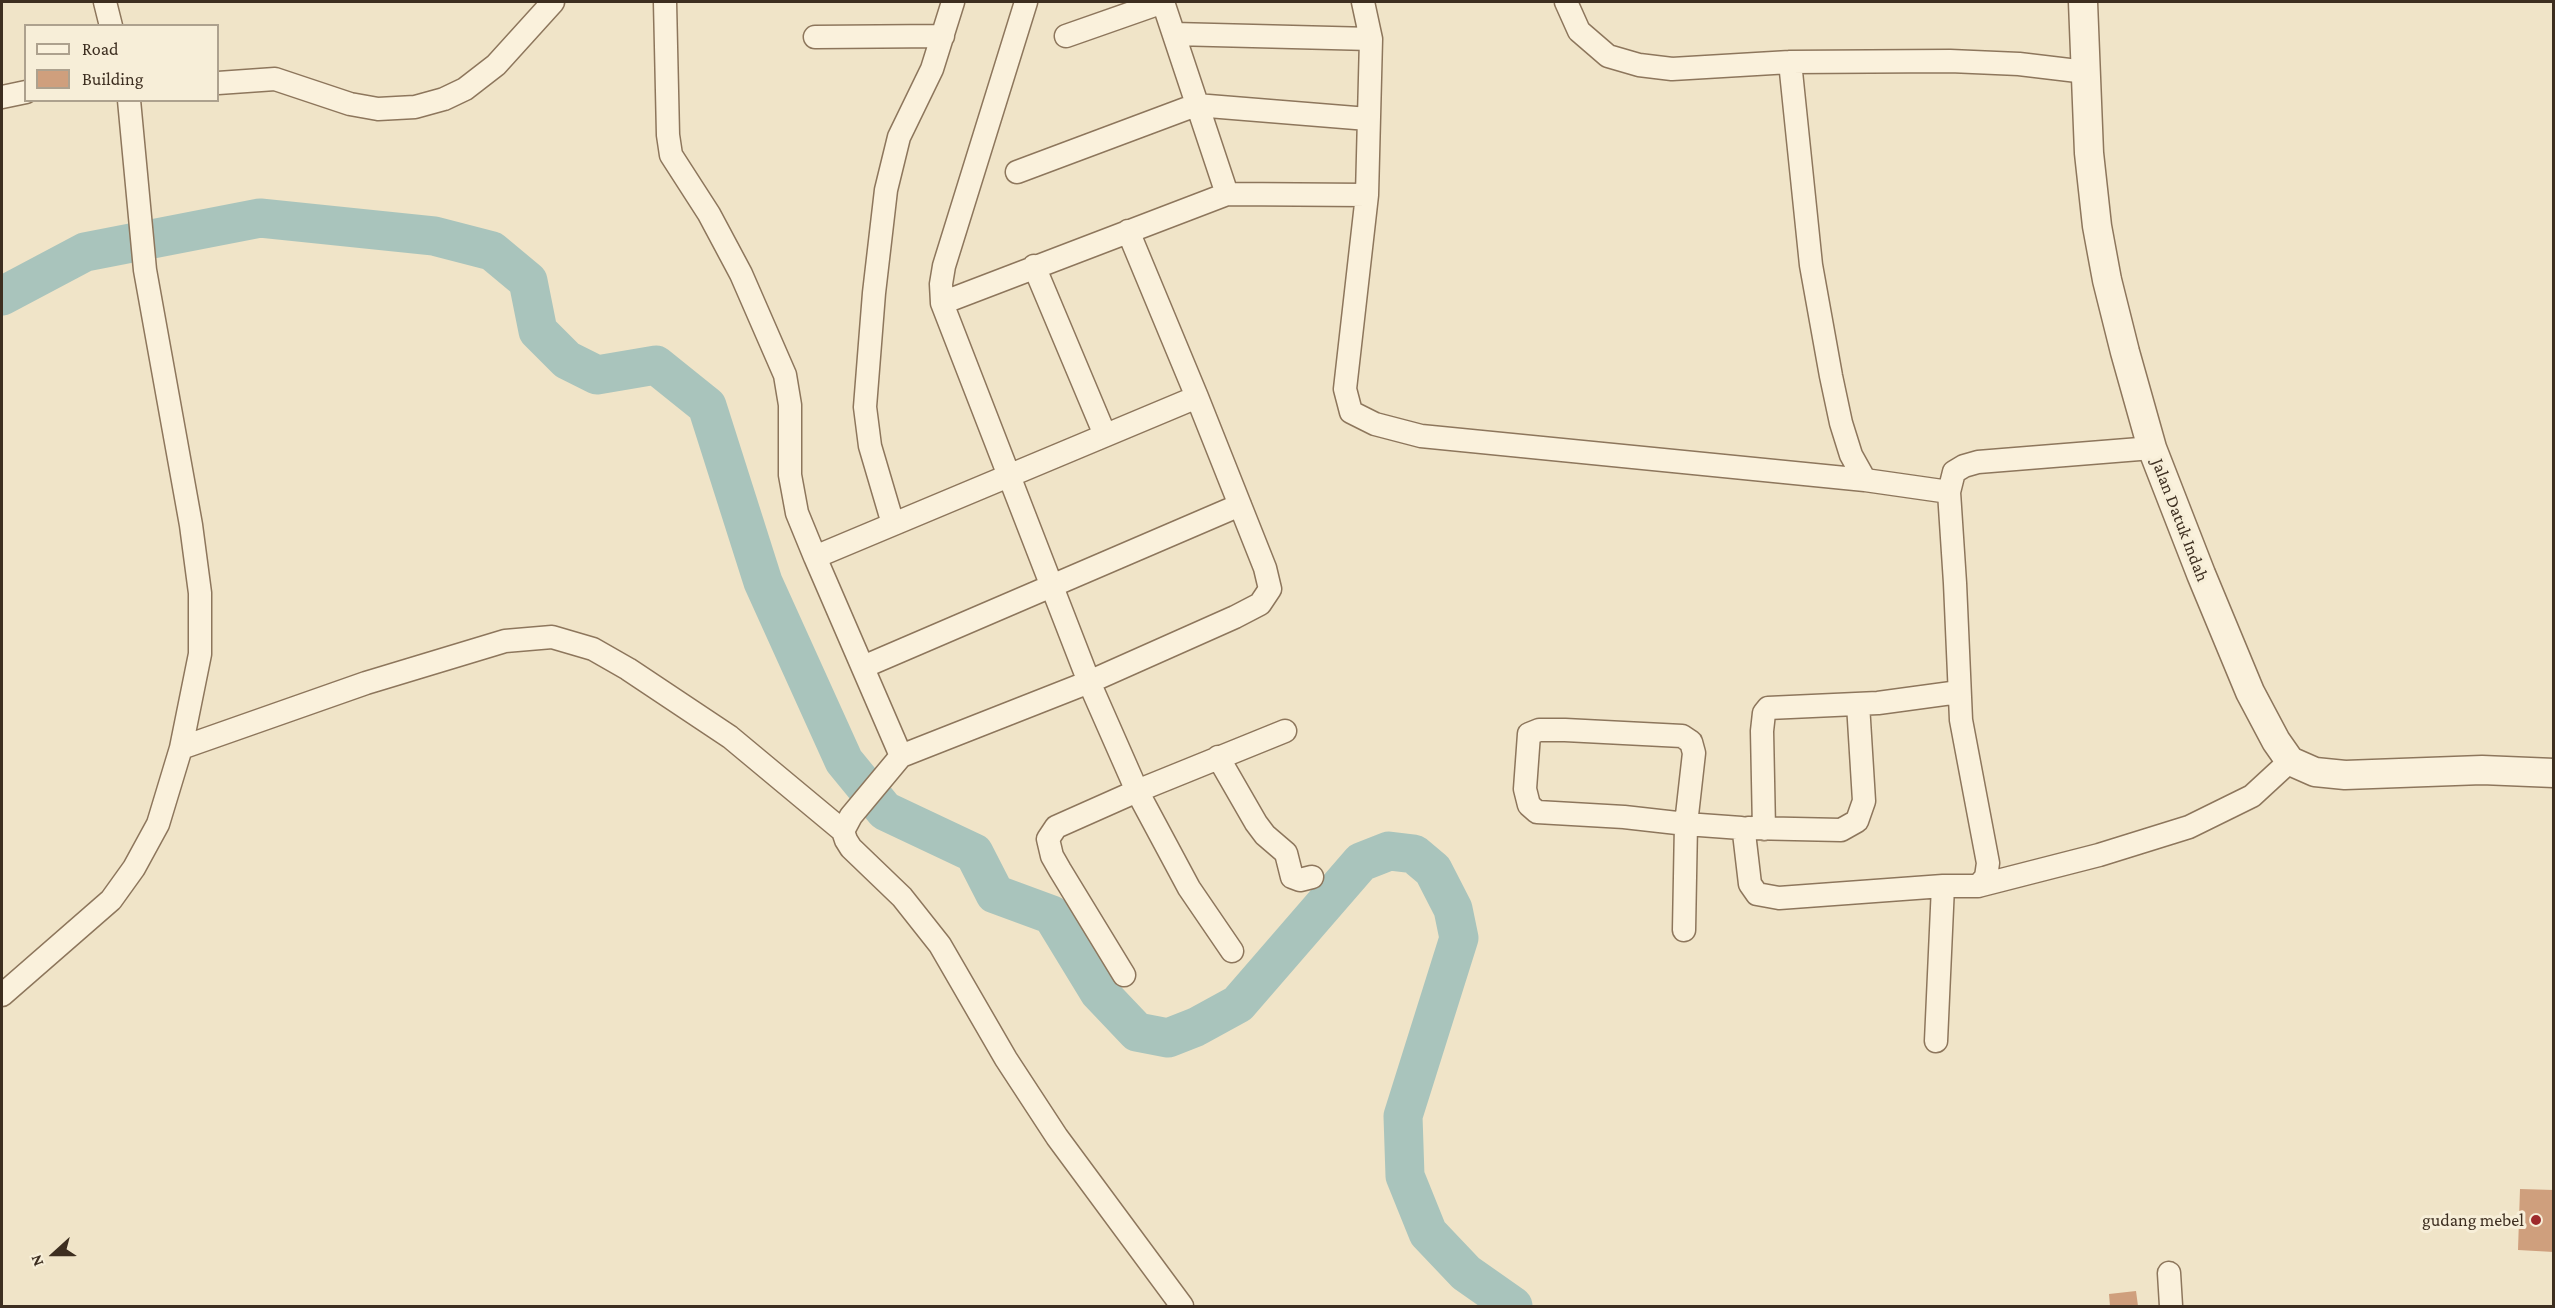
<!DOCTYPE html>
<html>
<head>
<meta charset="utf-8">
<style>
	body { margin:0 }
	#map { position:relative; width:2555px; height:1308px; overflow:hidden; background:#f0e4c8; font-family:"Crimson Pro",serif }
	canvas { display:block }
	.frame { position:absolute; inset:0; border:3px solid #3d2e20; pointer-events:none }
	.legend { position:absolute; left:24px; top:24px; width:195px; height:78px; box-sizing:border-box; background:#f7eed8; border:2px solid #ada18e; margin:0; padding:8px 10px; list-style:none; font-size:18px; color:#3d2e20 }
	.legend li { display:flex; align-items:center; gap:12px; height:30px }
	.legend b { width:30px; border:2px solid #ada18e }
	.north { position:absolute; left:24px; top:1224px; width:60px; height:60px; -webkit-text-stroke:4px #f7eed8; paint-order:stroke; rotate:249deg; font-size:16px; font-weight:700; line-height:24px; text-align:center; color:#3d2e20 }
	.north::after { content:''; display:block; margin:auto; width:21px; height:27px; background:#3d2e20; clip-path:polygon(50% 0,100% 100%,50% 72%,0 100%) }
</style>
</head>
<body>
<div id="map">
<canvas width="2555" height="1308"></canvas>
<div class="frame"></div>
<ul class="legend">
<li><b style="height:8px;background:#faf1dc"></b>Road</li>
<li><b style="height:16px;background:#cf9f7d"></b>Building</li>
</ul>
<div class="north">N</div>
</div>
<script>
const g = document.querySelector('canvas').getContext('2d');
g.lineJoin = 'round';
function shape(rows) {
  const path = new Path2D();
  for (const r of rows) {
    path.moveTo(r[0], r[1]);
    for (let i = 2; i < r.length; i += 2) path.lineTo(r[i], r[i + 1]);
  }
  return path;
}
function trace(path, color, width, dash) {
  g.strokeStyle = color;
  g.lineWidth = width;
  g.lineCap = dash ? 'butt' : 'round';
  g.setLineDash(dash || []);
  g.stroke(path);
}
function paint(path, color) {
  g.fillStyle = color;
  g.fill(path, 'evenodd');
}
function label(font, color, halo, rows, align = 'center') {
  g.font = font + ' "Crimson Pro",serif';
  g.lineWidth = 6;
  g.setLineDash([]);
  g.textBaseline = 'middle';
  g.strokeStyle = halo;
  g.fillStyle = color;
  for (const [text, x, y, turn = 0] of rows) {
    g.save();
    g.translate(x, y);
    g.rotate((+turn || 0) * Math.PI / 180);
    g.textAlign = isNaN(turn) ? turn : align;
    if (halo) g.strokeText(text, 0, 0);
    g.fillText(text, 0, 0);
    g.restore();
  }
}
trace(shape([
	[2,296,85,252,260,218,434,236,492,251,528,281,538,331,567,360,597,375,656,365,707,406,763,582,844,761,885,811,974,853,995,894,1052,915,1099,992,1137,1032,1168,1038,1196,1027,1238,1004,1361,862,1389,851,1414,854,1433,870,1453,909,1459,938,1403,1116,1405,1176,1428,1233,1466,1273,1513,1306]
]), '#a9c4bc', 39);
paint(shape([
	[2520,1189,2554,1190,2554,1252,2518,1250],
	[2136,1291,2138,1306,2110,1306,2109,1294]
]), '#cf9f7d');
const minor = shape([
	[105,2,111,26],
	[665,2,668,135,671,155,709,214,741,274,785,375,790,405,790,475,797,513,815,557],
	[1363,2,1371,39,1367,195,1345,389,1351,412,1375,424,1421,436,1865,480,1949,492],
	[1566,2,1579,31,1608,56,1639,65,1672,69,1790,62,1950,61,2019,64,2086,72],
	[1174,34,1371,39],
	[1066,36,1163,2],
	[815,37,943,36],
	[1790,62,1811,265,1831,376,1841,423,1851,455,1865,480],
	[218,83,275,79,350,104,378,109,415,107,444,99,465,89,496,65,553,2],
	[2,97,26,92],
	[1017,172,1196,105,1368,119],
	[1227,194,1367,195],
	[1128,231,1197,397,1265,568,1270,589,1260,604,1235,617,1089,682,901,756,851,816,843,831,846,840,851,848,902,897,940,945,1006,1059,1057,1137,1182,1306],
	[1034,266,1105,435],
	[942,303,941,284,944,266,1026,2],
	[893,524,870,446,865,407,874,293,886,190,899,137,932,69,953,2],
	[863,667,1240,505],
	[181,748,366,683,505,641,552,637,593,649,628,669,730,737,843,831],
	[901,756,815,557,1197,397],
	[1218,757,1256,823,1265,835,1286,853,1292,877,1300,880,1312,877],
	[1748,828,1841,830,1857,821,1864,801,1858,704],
	[1764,829,1762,731,1764,713,1768,708,1878,703,1959,692],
	[1978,886,2099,855,2189,827,2252,796,2290,761],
	[1684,930,1686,824,1694,753,1691,742,1682,736,1565,730,1539,730,1529,734,1525,789,1529,805,1537,812,1624,817,1686,824,1741,828,1744,833,1750,884,1757,894,1779,898,1943,886,1978,886,1986,877,1988,863,1961,720,1955,583,1949,492,1954,472,1964,466,1978,462,2152,448],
	[1232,951,1189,888,1137,791,1285,731],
	[1124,975,1060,870,1052,856,1048,839,1056,827,1137,791,1089,682,942,303,1227,194,1163,2],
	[2,995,111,900,134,868,158,824,181,748,200,654,200,593,191,525,145,270,129,100],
	[1936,1041,1943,886],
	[2169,1273,2171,1306]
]);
const tertiary = shape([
	[2083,2,2089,153,2097,226,2107,280,2125,352,2152,448,2201,574,2250,692,2276,741,2290,761,2315,772,2345,775,2482,770,2554,773]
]);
trace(minor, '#8d765c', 25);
trace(tertiary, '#8d765c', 31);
trace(minor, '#faf1dc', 22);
trace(tertiary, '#faf1dc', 28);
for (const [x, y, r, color] of [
	[2536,1220,6,"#9e2a2b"]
]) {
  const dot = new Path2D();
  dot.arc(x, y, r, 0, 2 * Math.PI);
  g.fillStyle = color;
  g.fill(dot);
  trace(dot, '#f7eed8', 2);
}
label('18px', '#3d2e20', '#f7eed8', [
	["Jalan Datuk Indah",2180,520,69]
]);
label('18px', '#3d2e20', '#f7eed8', [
	["gudang mebel",2524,1220]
], 'right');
</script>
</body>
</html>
